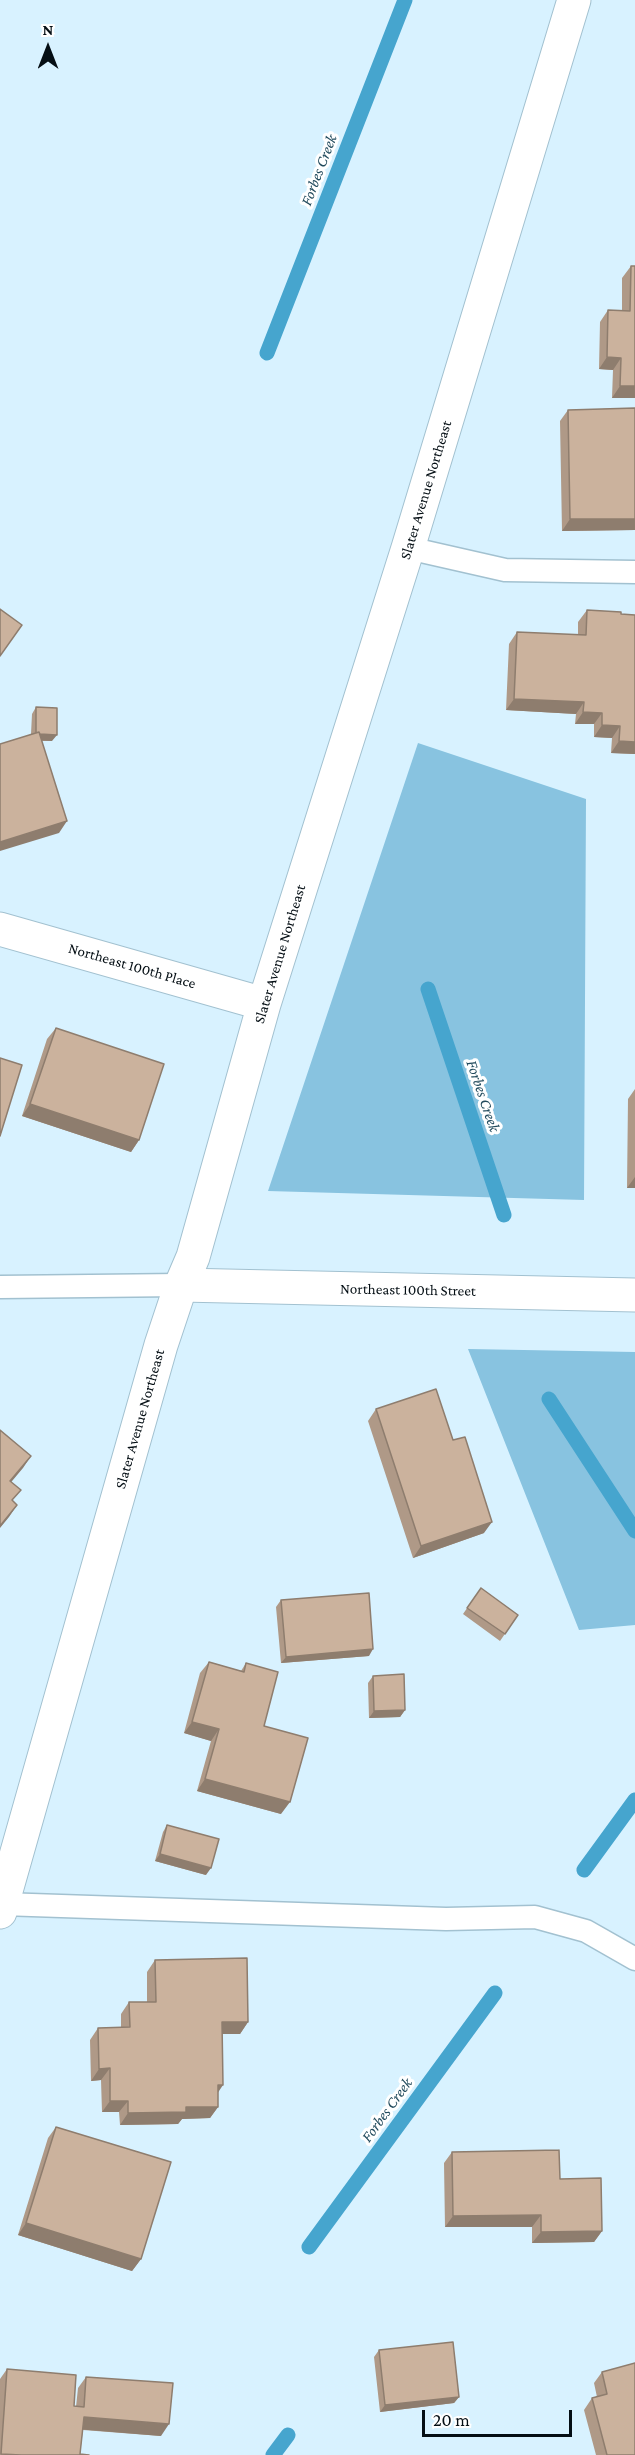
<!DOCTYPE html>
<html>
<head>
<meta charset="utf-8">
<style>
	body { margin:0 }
	#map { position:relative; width:635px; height:2455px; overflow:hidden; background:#d8f2ff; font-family:"Crimson Pro",serif }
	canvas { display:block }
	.north { position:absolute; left:18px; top:18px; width:60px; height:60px; -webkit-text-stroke:4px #fff; paint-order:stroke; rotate:0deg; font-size:16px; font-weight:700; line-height:24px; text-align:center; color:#040e14 }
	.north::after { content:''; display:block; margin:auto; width:21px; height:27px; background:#040e14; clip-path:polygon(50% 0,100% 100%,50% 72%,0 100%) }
	.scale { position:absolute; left:422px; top:2410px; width:150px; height:27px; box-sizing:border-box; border:3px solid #040e14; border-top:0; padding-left:8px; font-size:18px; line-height:21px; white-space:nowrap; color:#040e14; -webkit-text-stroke:4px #fff; paint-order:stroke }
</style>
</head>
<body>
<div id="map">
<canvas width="635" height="2455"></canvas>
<div class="north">N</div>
<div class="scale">20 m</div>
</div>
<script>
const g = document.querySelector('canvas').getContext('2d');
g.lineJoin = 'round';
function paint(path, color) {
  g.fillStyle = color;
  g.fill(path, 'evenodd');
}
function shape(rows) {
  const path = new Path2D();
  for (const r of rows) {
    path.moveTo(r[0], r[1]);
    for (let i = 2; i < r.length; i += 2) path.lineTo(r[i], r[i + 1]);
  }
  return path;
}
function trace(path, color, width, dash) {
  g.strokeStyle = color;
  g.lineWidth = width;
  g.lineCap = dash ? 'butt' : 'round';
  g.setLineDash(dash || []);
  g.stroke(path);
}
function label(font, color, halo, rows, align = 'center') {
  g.font = font + ' "Crimson Pro",serif';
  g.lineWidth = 6;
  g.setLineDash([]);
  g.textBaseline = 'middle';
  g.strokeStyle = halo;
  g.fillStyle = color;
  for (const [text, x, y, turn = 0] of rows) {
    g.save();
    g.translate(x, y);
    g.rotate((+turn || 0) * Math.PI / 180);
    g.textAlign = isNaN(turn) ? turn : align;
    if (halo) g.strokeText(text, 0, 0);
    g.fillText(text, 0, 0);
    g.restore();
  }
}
paint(shape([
	[418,743,586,799,584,1200,268,1191],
	[468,1349,635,1352,635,1625,579,1630]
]), '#88c3e0');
trace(shape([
	[267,353,405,0],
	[428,989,504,1215],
	[549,1399,635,1531],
	[584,1870,635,1800],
	[309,2247,495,1993],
	[273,2455,288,2435]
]), '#46a5ce', 15);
const service = shape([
	[408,548,505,570,635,572],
	[0,1287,181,1285],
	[2,1904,446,1919,535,1917,586,1931,635,1959]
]);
const minor = shape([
	[0,929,264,1004],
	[0,1912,161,1345,181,1285,193,1257,264,1004,408,548,574,0]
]);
const tertiary = shape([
	[181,1285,635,1295]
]);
trace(service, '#a2c1d0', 25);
trace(minor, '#a2c1d0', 35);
trace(tertiary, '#a2c1d0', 35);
trace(service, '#fff', 22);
trace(minor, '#fff', 33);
trace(tertiary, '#fff', 33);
paint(shape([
	[631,266,635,266,635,398,612,398,613,370,599,369,600,322,608,310,622,311,622,278],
	[635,408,635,530,562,531,560,421,568,410],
	[587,610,635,754,611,753,612,738,594,737,594,724,575,724,576,714,506,710,509,644,517,632,578,635,578,622],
	[36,707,52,741,42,741,59,833,31,734,32,714],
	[56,1028,139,1140,131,1152,22,1116,47,1039],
	[635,1089,635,1188,627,1188,628,1099],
	[376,1409,484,1533,413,1558,368,1421],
	[481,1588,518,1615,500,1641,463,1614],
	[281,1600,369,1656,281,1663,276,1607],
	[209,1662,241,1671,246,1663,264,1726,281,1814,197,1791,211,1741,184,1733,200,1673],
	[373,1676,405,1710,400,1717,369,1718,368,1683],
	[167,1825,206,1875,155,1861,163,1832],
	[155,1960,248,2022,240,2034,222,2034,218,2092,218,2107,210,2118,182,2119,178,2124,120,2125,119,2112,102,2112,101,2080,91,2081,90,2040,98,2028,121,2028,121,2014,129,2002,147,2002,147,1972],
	[56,2127,141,2259,132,2271,18,2235,48,2138],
	[452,2152,560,2179,602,2231,594,2242,532,2243,532,2227,445,2227,444,2163],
	[379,2350,459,2397,454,2403,380,2412,374,2357],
	[7,2369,74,2406,76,2407,78,2388,86,2377,161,2436,83,2430,80,2454,0,2455,0,2379],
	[602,2372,635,2455,596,2455,584,2410,592,2398,597,2397,594,2383]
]), '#af9987');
paint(shape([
	[607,357,621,358,613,370,599,369],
	[620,386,635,386,635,398,612,398],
	[570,519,635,519,635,530,562,531],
	[514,699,584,702,576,714,506,710],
	[583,712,602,713,594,724,575,724],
	[602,725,620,726,612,738,594,737],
	[36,734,57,735,52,741,31,740],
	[619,741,635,742,635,754,611,753],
	[67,821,59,833,0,851,0,842],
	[30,1104,139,1140,131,1152,22,1116],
	[635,1177,635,1188,627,1188],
	[31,1456,23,1468,2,1493,10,1481],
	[17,1505,9,1517,0,1528,0,1526],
	[492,1522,484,1533,413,1558,421,1546],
	[373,1649,369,1656,281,1663,286,1657],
	[405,1710,400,1717,369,1718,374,1711],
	[192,1722,219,1729,211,1741,184,1733],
	[205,1779,290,1802,281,1814,197,1791],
	[160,1854,211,1868,206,1875,155,1861],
	[222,2022,248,2022,240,2034,213,2034],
	[110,2068,101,2080,91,2081,99,2069],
	[218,2085,223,2085,215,2097],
	[110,2101,128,2101,119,2112,102,2112],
	[186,2107,218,2107,210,2118,182,2119,178,2124,120,2125,128,2113],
	[541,2215,532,2227,445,2227,453,2216],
	[26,2223,141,2259,132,2271,18,2235],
	[602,2231,594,2242,532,2243,541,2232],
	[459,2397,454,2403,380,2412,385,2405],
	[84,2417,169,2424,161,2436,76,2429]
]), '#8e7d6e');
const building = shape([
	[631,266,635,266,635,386,620,386,621,358,607,357,608,310,630,311,631,266],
	[635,408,635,519,570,519,568,410,635,408],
	[0,609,22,625,0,656,0,609],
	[587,610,621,612,621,614,635,615,635,742,619,741,620,726,602,725,602,713,583,712,584,702,514,699,517,632,586,635,587,610],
	[36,707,57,708,57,735,40,734,39,732,36,733,36,707],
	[39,732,67,821,0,842,0,744,39,732],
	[56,1028,164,1064,139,1140,30,1104,56,1028],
	[0,1058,22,1065,0,1136,0,1058],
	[436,1389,453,1440,465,1437,492,1522,421,1546,376,1409,436,1389],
	[0,1430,31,1456,10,1481,21,1490,12,1500,17,1505,0,1526,0,1430],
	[481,1588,518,1615,505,1634,467,1608,481,1588],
	[369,1593,373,1649,286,1657,281,1600,369,1593],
	[209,1662,244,1672,246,1663,278,1672,264,1726,308,1738,290,1802,205,1779,219,1729,192,1722,209,1662],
	[404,1674,405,1710,374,1711,373,1676,404,1674],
	[167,1825,219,1839,211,1868,160,1854,167,1825],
	[247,1958,248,2022,222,2022,223,2085,218,2085,218,2107,186,2107,186,2112,128,2113,128,2101,110,2101,110,2068,99,2069,98,2028,130,2027,129,2002,156,2002,155,1960,247,1958],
	[56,2127,171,2162,141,2259,26,2223,56,2127],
	[559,2150,560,2179,601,2178,602,2231,541,2232,541,2215,453,2216,452,2152,559,2150],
	[453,2342,459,2397,385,2405,379,2350,453,2342],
	[635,2363,635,2455,607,2455,592,2398,607,2394,602,2372,635,2363],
	[7,2369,76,2375,74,2406,84,2407,86,2377,173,2383,169,2424,84,2417,80,2454,89,2455,21,2455,1,2454,7,2369]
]);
paint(building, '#cbb29d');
trace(building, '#8e7d6e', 1.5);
label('15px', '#040e14', '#fff', [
	["Slater Avenue Northeast",426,490,-73],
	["Slater Avenue Northeast",280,954,-73],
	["Northeast 100th Place",132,966,16],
	["Northeast 100th Street",408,1290,1],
	["Slater Avenue Northeast",140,1419,-74]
]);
label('italic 16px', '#224b5d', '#fff', [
	["Forbes Creek",319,170,-69],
	["Forbes Creek",483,1096,71],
	["Forbes Creek",387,2110,-54]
]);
</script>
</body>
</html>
